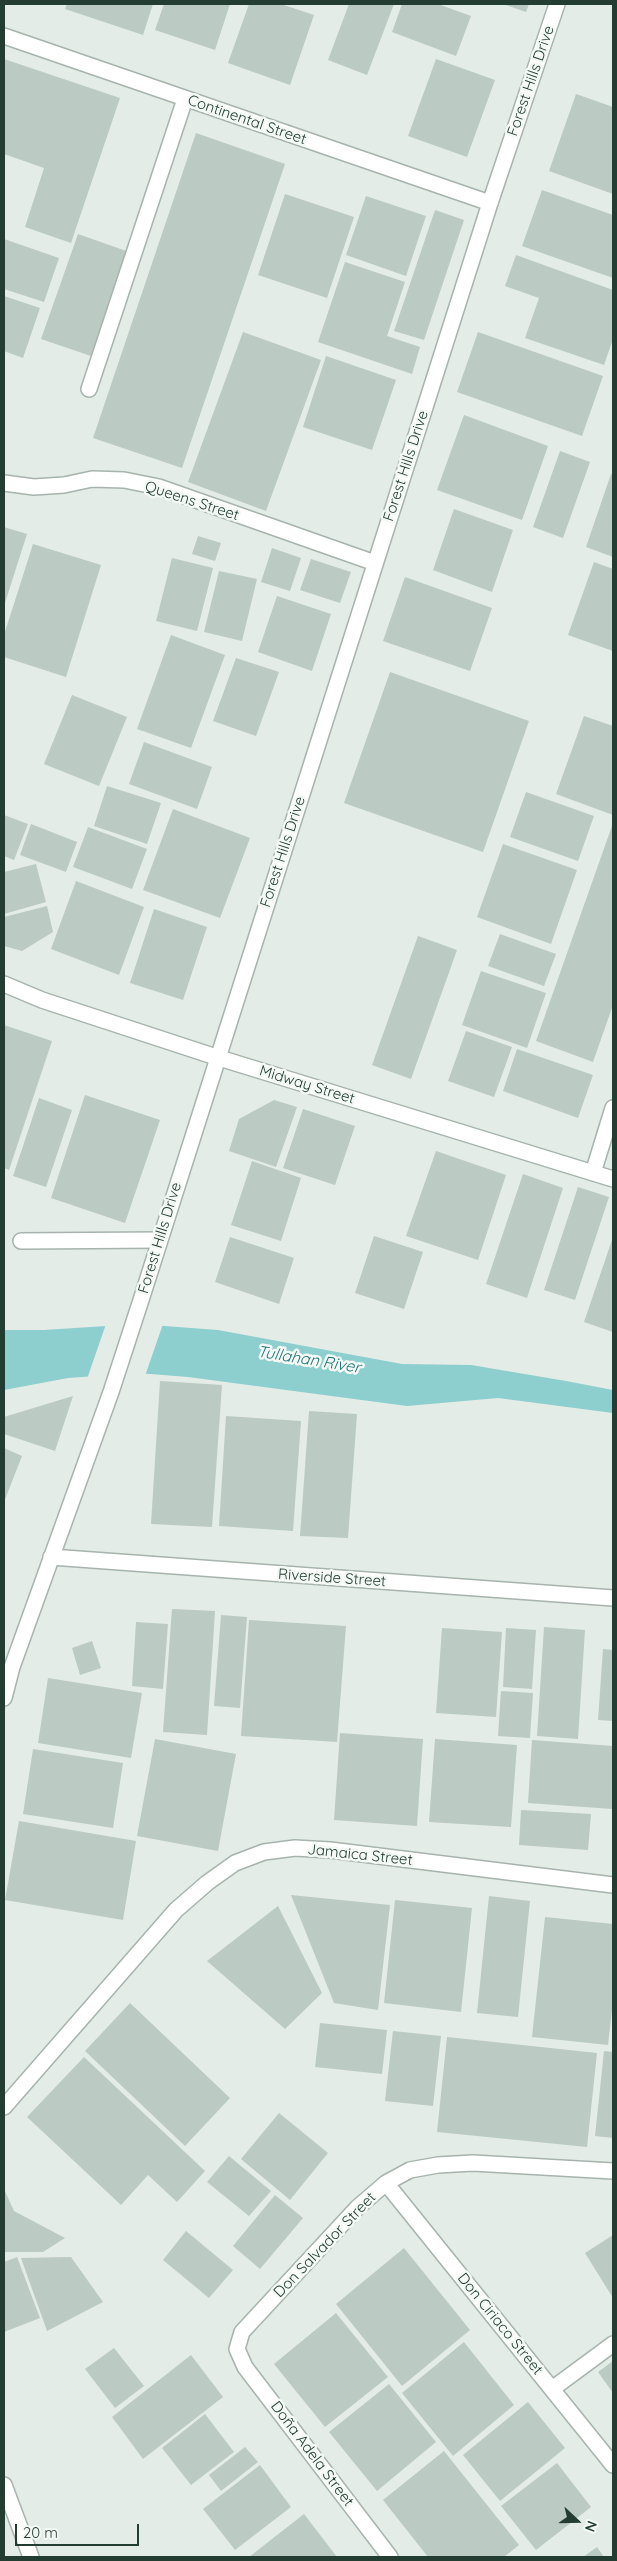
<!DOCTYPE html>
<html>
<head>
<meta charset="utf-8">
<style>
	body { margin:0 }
	#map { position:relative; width:617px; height:2561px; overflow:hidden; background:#e3ece7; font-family:Quicksand,sans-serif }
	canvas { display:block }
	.frame { position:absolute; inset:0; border:5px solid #233d33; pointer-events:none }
	.north { position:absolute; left:552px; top:2496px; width:50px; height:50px; -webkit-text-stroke:4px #f4f9f5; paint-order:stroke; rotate:111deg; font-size:14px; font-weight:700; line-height:20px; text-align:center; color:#233d33 }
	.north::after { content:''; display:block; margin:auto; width:18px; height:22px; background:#233d33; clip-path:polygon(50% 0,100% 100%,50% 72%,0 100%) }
	.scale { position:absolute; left:15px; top:2524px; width:124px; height:22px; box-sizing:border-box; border:2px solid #233d33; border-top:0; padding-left:6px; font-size:15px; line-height:18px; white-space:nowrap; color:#233d33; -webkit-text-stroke:4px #f4f9f5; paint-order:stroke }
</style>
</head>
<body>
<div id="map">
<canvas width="617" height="2561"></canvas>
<div class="frame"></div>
<div class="north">N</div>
<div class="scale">20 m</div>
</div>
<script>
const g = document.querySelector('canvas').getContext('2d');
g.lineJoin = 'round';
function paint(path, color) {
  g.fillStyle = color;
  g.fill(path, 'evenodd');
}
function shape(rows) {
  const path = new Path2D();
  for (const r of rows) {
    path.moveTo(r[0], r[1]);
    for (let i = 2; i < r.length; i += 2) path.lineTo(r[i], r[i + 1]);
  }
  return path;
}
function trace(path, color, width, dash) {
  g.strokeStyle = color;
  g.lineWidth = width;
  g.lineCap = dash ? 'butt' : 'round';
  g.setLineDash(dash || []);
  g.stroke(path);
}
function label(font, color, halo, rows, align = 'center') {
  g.font = font + ' Quicksand,sans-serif';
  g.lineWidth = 5;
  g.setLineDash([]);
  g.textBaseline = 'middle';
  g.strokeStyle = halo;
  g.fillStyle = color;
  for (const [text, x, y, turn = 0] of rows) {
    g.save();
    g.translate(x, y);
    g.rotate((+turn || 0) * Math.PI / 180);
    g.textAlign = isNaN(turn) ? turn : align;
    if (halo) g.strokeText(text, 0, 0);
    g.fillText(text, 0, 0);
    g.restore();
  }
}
paint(shape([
	[137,1324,218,1330,402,1364,471,1365,566,1381,613,1390,613,1413,498,1398,407,1406,188,1377,138,1373,68,1378,4,1390,4,1330,44,1330]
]), '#8dcecf');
paint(shape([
	[137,1322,163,1324,145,1376,87,1379,106,1324]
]), '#e3ece7');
paint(shape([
	[67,4,153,4,143,35,65,9],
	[164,4,230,4,215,50,155,30],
	[249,4,281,4,314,15,290,85,228,63],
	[349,4,394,4,367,75,328,60],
	[402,4,438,4,471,16,456,56,392,32],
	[503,4,529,4,526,12],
	[4,59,120,98,71,243,25,227,44,168,4,154],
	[436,59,495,80,467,157,408,136],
	[576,94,613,107,613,194,549,171],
	[196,133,285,164,182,468,93,438],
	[542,190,613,215,613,278,522,246],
	[285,194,354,217,327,298,258,275],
	[366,196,426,216,406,276,346,255],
	[435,210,464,220,424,340,394,331],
	[78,234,129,252,94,357,41,339],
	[4,239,59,258,44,302,4,289],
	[516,255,613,290,613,339,604,365,525,338,539,298,505,286],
	[345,262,405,282,387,336,420,347,412,374,318,342],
	[4,296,40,308,23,358,4,351],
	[243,332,321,360,266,511,188,482],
	[478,332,603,376,582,436,457,392],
	[326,356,396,380,372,450,303,427],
	[464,415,548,446,522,520,437,490],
	[560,451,590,462,563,538,533,527],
	[611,474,613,475,613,557,586,547],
	[454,509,513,530,492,592,433,570],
	[4,527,27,534,4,606],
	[198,536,221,543,215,561,192,554],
	[33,544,101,565,66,677,4,657,4,635],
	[272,548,301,558,290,591,261,582],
	[172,558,213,568,197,631,156,621],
	[311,559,351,572,340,603,300,590],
	[594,562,613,569,613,651,568,635],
	[219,571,257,579,242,641,204,632],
	[405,577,492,608,470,671,383,641],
	[277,596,331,614,312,671,258,652],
	[171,635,225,655,191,748,137,729],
	[236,658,279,672,256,736,213,721],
	[390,672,529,721,483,852,344,803],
	[72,695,127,717,99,786,44,764],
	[584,716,613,726,613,815,556,794],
	[144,742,212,767,197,809,129,784],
	[107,786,161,803,147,844,94,826],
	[526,792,594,816,578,861,510,837],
	[173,809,250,838,220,918,143,890],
	[4,815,28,824,14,860,4,856],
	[613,823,613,1005,593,1062,536,1041],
	[31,824,77,842,66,872,20,855],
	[88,827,147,849,132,889,73,867],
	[503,844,577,870,551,944,477,917],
	[36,864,46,902,4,914,4,872],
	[76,881,144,907,119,975,51,949],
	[47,906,53,932,22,951,4,946,4,917],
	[154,909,207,927,183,1000,130,983],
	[500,934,556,954,544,986,488,966],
	[418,936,457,950,411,1079,372,1065],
	[481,971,546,993,527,1048,462,1025],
	[4,1025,52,1041,9,1170,4,1168],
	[466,1031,512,1047,494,1097,448,1081],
	[517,1049,593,1075,578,1118,503,1091],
	[85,1095,160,1120,125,1223,51,1198],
	[39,1098,72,1110,46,1187,13,1176],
	[274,1100,297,1107,276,1167,229,1151,239,1119],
	[303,1109,355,1126,335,1185,283,1168],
	[436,1151,506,1175,478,1260,406,1236],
	[252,1161,301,1178,281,1241,231,1225],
	[523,1174,563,1188,527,1298,486,1284],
	[578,1187,609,1197,575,1300,544,1290],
	[374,1236,423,1252,404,1309,355,1293],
	[230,1237,294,1258,279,1304,215,1282],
	[613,1237,613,1332,584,1322],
	[160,1381,222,1385,212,1527,151,1524],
	[73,1396,55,1451,4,1434,4,1417],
	[309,1411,357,1414,348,1538,300,1536],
	[226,1416,301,1421,293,1531,219,1526],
	[4,1448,22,1456,4,1502],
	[172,1609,215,1611,207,1735,163,1732],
	[221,1615,247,1617,240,1708,214,1706],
	[249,1620,346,1626,337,1742,241,1736],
	[136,1622,168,1624,163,1689,132,1686],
	[544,1627,585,1630,578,1739,537,1736],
	[442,1628,502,1632,496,1717,436,1713],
	[506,1628,536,1630,532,1689,503,1687],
	[92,1641,101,1668,80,1675,72,1648],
	[603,1649,613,1650,613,1721,598,1720],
	[48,1678,142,1693,131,1758,38,1743],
	[501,1691,533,1693,530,1738,498,1736],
	[340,1733,423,1739,417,1826,334,1820],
	[155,1739,236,1754,218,1851,137,1836],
	[435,1739,517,1745,511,1827,429,1822],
	[532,1740,613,1746,612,1809,528,1803],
	[33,1749,123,1763,113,1828,23,1814],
	[521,1810,591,1814,588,1850,519,1845],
	[19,1821,136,1841,123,1920,5,1900],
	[291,1895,390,1905,378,2010,334,2003],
	[489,1896,530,1901,518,2017,477,2013],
	[395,1900,472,1908,461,2012,384,2003],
	[278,1906,322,1993,285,2029,207,1961],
	[545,1917,613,1924,613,2001,608,2045,532,2037],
	[130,2003,230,2098,185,2146,85,2051],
	[320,2023,387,2030,382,2074,315,2067],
	[393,2031,441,2036,433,2106,385,2101],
	[447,2037,597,2053,587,2147,437,2132],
	[604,2051,613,2052,613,2138,595,2136],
	[84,2057,205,2171,177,2202,148,2175,121,2205,27,2117],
	[279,2113,328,2153,290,2200,241,2159],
	[229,2156,271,2191,249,2216,207,2182],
	[4,2189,14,2211,65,2238,43,2252,4,2252],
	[275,2195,303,2218,260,2269,233,2246],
	[186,2231,233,2270,209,2298,163,2260],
	[613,2235,613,2298,585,2253],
	[404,2248,470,2330,402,2386,336,2304],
	[17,2257,40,2318,4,2332,4,2262],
	[71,2257,103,2302,47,2331,21,2258],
	[336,2313,388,2377,325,2427,274,2364],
	[464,2342,514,2405,453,2456,402,2393],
	[114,2348,144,2386,115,2408,85,2369],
	[191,2355,223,2397,143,2459,112,2417],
	[613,2361,613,2393,598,2372],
	[389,2384,436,2442,377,2491,329,2432],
	[528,2402,565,2448,500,2501,463,2455],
	[205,2414,234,2452,191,2485,162,2448],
	[245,2447,258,2462,221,2491,209,2475],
	[444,2451,519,2545,504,2557,428,2557,383,2500],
	[557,2463,591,2507,536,2550,501,2506],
	[260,2465,291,2507,235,2550,203,2509],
	[304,2514,337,2557,249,2557],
	[597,2547,604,2557,583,2557]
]), '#bbcac2');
const service = shape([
	[21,1241,159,1240],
	[552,2389,613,2344]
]);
const minor = shape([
	[4,36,490,203],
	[89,389,185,99],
	[4,483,34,487,64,485,92,479,124,480,159,487,375,563],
	[4,984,42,1000,216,1057,613,1179],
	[593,1173,613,1108],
	[51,1557,613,1598],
	[4,2107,176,1910,207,1883,235,1863,264,1852,295,1848,330,1850,613,1885],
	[386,2183,613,2465],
	[390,2557,245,2367,237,2349,242,2332,357,2208,386,2183,410,2170,438,2165,473,2163,613,2171]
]);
const tertiary = shape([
	[4,1698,12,1667,111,1392,141,1300,490,203,557,4],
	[4,2485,31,2557]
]);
trace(service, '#a6b4ad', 18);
trace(minor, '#a6b4ad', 18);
trace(tertiary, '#a6b4ad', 18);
trace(service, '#fff', 15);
trace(minor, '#fff', 15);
trace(tertiary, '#fff', 15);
label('15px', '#233d33', '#f4f9f5', [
	["Forest Hills Drive",531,81,-71],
	["Continental Street",247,120,19],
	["Forest Hills Drive",406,466,-72],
	["Queens Street",192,501,18],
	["Forest Hills Drive",283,852,-72],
	["Midway Street",307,1085,17],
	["Forest Hills Drive",160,1238,-73],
	["Riverside Street",332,1578,4],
	["Jamaica Street",360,1855,6],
	["Don Salvador Street",325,2245,-46],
	["Don Ciriaco Street",500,2324,51],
	["Doña Adela Street",312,2454,53]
]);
label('italic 16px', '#1f7477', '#f4f9f5', [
	["Tullahan River",309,1360,9]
]);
</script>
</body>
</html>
